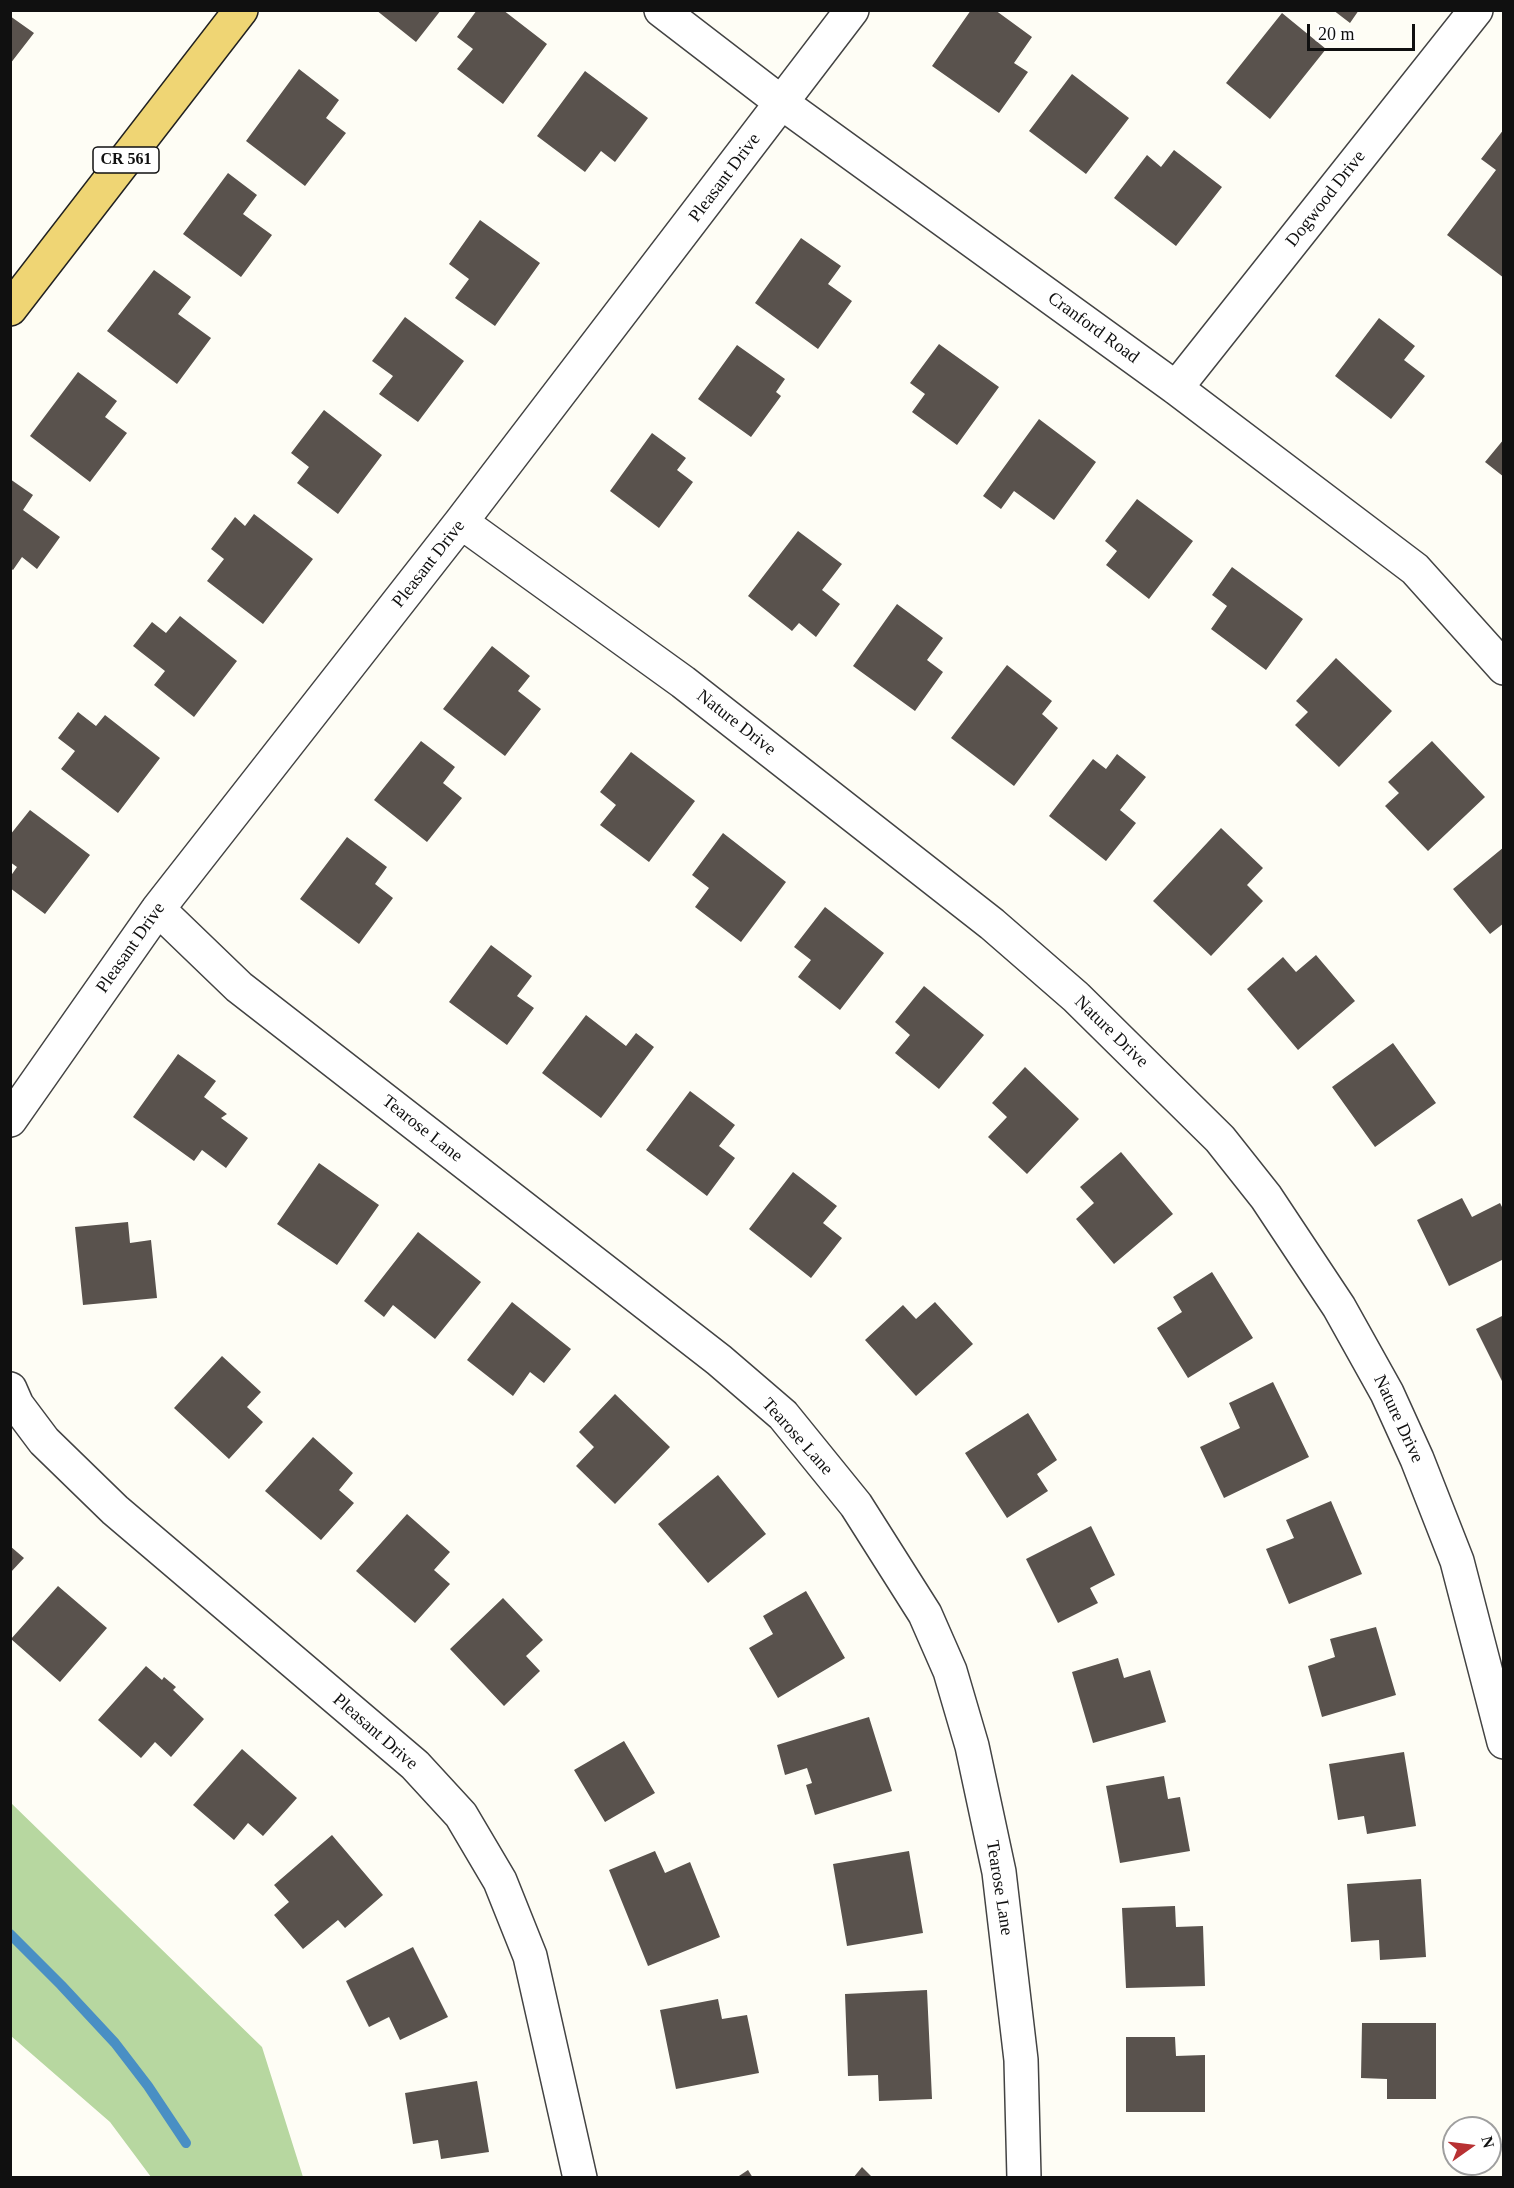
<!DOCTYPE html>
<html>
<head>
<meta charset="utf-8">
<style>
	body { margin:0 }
	#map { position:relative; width:1514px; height:2188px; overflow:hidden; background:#fefdf5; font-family:"Times New Roman",serif }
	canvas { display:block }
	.frame { position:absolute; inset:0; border:12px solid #101010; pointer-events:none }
	.north { position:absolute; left:1442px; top:2116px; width:60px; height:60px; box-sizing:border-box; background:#fff; border:2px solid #9f9f9f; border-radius:50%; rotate:76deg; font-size:16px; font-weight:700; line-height:24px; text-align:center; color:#101010 }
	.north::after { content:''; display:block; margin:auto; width:21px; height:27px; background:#b83133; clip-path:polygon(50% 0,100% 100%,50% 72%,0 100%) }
	.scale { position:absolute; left:1307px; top:24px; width:108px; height:27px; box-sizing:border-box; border:3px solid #101010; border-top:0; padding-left:8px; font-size:18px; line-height:21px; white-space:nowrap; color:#101010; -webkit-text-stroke:4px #fff; paint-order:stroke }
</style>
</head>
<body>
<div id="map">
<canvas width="1514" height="2188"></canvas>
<div class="frame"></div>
<div class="north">N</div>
<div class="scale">20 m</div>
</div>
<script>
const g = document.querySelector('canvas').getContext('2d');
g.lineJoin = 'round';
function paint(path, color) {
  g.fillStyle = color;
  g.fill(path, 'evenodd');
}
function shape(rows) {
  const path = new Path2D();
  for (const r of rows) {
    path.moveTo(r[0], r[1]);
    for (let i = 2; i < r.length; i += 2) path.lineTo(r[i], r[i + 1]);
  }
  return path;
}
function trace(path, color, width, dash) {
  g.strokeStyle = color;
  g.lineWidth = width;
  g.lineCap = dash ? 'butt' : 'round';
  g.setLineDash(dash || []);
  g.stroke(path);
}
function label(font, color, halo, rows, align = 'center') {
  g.font = font + ' "Times New Roman",serif';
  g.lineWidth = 6;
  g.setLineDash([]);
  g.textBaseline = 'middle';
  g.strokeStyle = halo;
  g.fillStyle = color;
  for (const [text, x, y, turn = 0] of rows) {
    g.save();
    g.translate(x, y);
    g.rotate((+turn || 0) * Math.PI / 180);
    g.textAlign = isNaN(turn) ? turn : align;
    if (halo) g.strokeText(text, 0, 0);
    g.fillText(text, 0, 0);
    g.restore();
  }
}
paint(shape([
	[10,1802,262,2047,303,2177,151,2177,110,2122,11,2036]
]), '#b7d7a0');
trace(shape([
	[10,1934,61,1985,115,2043,148,2086,186,2143]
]), '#498fc4', 10);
paint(shape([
	[376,10,441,10,416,42],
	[477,10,503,10,547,44,503,104,457,69,473,49,457,37],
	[971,10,995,10,1032,37,1014,63,1028,72,999,113,932,66],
	[1333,10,1359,10,1350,23],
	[1282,13,1326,49,1270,119,1226,83],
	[10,16,34,33,10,64],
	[299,69,339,100,326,118,346,133,305,186,246,141],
	[585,71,648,118,615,162,601,151,585,172,537,136],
	[1072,74,1129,118,1086,174,1029,131],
	[1504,129,1504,278,1447,235,1496,170,1481,159],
	[1174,150,1222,187,1176,246,1114,198,1147,155,1161,167],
	[228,173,257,195,243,214,272,235,241,277,183,234],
	[480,220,540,263,495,326,455,298,469,279,449,264],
	[801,238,841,266,828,284,852,301,818,349,755,303],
	[154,270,191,297,178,314,211,338,177,384,107,331],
	[405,317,464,361,418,422,379,394,393,376,372,361],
	[1379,318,1415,346,1404,360,1425,376,1391,419,1335,376],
	[939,344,999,387,957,445,912,412,925,394,910,383],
	[737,345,785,379,776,392,781,396,751,437,698,399],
	[78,372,117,401,105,417,127,433,90,482,30,436],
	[324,410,382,455,338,514,297,483,309,467,291,453],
	[1039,419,1096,462,1054,520,1014,491,1001,509,983,496],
	[652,433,686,458,677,470,693,482,659,528,610,491],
	[1504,439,1504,477,1485,462],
	[10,479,33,495,23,510,60,537,37,569,22,557,13,570,10,568],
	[1137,499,1193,541,1149,599,1106,565,1117,551,1105,541],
	[254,514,313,559,263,624,207,581,224,559,211,549,235,517,245,526],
	[798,531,842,564,822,590,840,604,816,637,799,623,792,631,748,596],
	[1232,567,1303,619,1266,670,1211,629,1227,606,1212,595],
	[897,604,943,638,927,660,943,672,915,711,853,666],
	[180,616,237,661,194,717,154,685,165,671,133,646,152,622,166,633],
	[492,646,530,676,518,691,541,709,505,756,443,709],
	[1336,658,1392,711,1339,767,1295,725,1308,712,1296,701],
	[1007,665,1052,701,1042,714,1058,728,1014,786,951,738],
	[78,712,96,726,105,715,160,758,118,813,61,769,75,751,58,738],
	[421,741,455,767,443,783,462,798,427,842,374,800],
	[1432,741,1485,797,1428,851,1385,806,1399,793,1388,782],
	[631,752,695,801,649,862,600,825,616,805,600,792],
	[1117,754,1146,777,1120,810,1136,823,1106,861,1049,816,1093,759,1106,769],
	[30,810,90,855,45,914,10,888,10,877,17,867,10,862,10,835],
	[1221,828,1263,868,1247,885,1263,901,1211,956,1153,901],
	[723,833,786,882,741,942,695,907,709,888,692,875],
	[347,837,387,867,375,884,393,898,359,944,300,899],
	[1504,847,1504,923,1490,934,1453,889],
	[825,907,884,953,840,1010,798,977,811,960,794,947],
	[491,945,532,976,517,996,534,1008,507,1045,449,1002],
	[1316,955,1355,1001,1298,1050,1247,989,1283,957,1296,972],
	[924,986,984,1035,939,1089,895,1053,910,1035,895,1022],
	[586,1015,626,1046,636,1033,654,1047,601,1118,542,1073],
	[1393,1043,1436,1103,1375,1147,1332,1087],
	[178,1054,216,1081,204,1097,227,1114,221,1118,248,1138,226,1168,202,1150,194,1161,133,1117],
	[1025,1067,1079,1119,1027,1174,988,1137,1007,1117,992,1103],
	[690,1091,735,1125,719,1146,735,1158,707,1196,646,1150],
	[1121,1152,1173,1214,1114,1264,1076,1219,1094,1203,1080,1187],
	[319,1163,379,1205,337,1265,277,1224],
	[793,1172,837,1206,823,1223,842,1238,811,1278,749,1229],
	[1462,1198,1472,1217,1500,1203,1504,1211,1504,1259,1449,1286,1417,1220],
	[128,1222,130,1243,151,1240,157,1298,83,1305,75,1227],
	[418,1232,481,1282,435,1339,393,1305,384,1317,364,1301],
	[1212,1272,1253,1338,1188,1378,1157,1328,1182,1312,1173,1297],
	[512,1302,571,1349,544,1383,530,1372,513,1396,467,1360],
	[935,1302,973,1344,916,1396,865,1340,903,1305,916,1319],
	[1504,1315,1504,1385,1476,1329],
	[222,1356,261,1392,247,1407,263,1422,229,1459,174,1408],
	[1273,1382,1309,1457,1224,1498,1200,1447,1240,1428,1229,1403],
	[615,1394,670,1447,615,1504,576,1466,594,1447,579,1432],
	[1028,1413,1057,1460,1037,1474,1048,1491,1007,1518,965,1453],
	[313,1437,353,1473,339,1490,354,1503,321,1540,265,1491],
	[718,1475,766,1534,708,1583,658,1524],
	[1331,1501,1362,1574,1289,1604,1266,1549,1294,1538,1286,1520],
	[407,1514,450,1552,434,1570,450,1584,415,1623,356,1571],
	[1091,1526,1115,1575,1090,1588,1098,1603,1058,1623,1026,1559],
	[10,1546,24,1558,10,1573],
	[58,1586,107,1628,60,1682,11,1639],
	[806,1591,845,1658,778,1698,749,1648,773,1634,763,1616],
	[503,1598,543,1640,526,1656,540,1671,504,1706,450,1649],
	[1376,1627,1396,1695,1322,1717,1308,1666,1335,1657,1330,1639],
	[1118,1658,1124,1678,1150,1670,1166,1722,1093,1743,1072,1672],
	[146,1666,162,1680,164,1677,176,1687,173,1690,204,1719,171,1757,155,1742,141,1758,98,1720],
	[869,1717,892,1791,815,1815,806,1785,812,1783,807,1768,785,1775,777,1745],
	[624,1741,655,1793,605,1822,574,1770],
	[242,1749,297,1798,263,1836,248,1823,234,1840,193,1805],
	[1404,1752,1416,1826,1367,1834,1364,1816,1338,1820,1329,1764],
	[1164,1776,1168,1799,1180,1797,1190,1851,1120,1863,1106,1786],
	[332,1835,383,1895,345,1928,338,1920,303,1949,274,1915,289,1902,274,1885],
	[655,1851,665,1873,690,1862,720,1937,648,1966,609,1870],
	[909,1851,923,1933,847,1946,833,1864],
	[1421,1879,1426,1957,1380,1960,1379,1940,1351,1942,1347,1884],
	[1175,1906,1176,1927,1203,1926,1205,1986,1126,1988,1122,1908],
	[413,1947,448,2017,400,2040,389,2017,369,2027,346,1981],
	[927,1990,932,2099,879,2101,878,2075,848,2076,845,1994],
	[718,1999,722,2019,747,2015,759,2073,676,2089,660,2010],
	[1362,2023,1436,2023,1436,2099,1387,2099,1387,2079,1361,2078],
	[1126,2037,1175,2037,1176,2056,1205,2055,1205,2112,1126,2112],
	[477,2081,489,2152,441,2159,438,2140,413,2144,405,2093],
	[862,2167,873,2178,853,2178],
	[748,2170,753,2178,736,2178]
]), '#59524d');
const street = shape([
	[661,10,782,103,1176,388,1415,569,1504,668],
	[1176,388,1476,10],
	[461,522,683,682,992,924,1076,997,1220,1139,1266,1197,1339,1307,1387,1393,1417,1459,1457,1561,1504,1742],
	[158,909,239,987,719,1360,783,1415,856,1505,925,1614,950,1671,972,1746,999,1872,1021,2060,1024,2178],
	[10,1120,158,909,461,522,852,10],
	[10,1389,17,1405,44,1441,115,1510,415,1765,461,1815,500,1881,530,1956,580,2178]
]);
const primary = shape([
	[10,309,241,10]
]);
trace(street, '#434343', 36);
trace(primary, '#212121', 36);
trace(street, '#fff', 33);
trace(primary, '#efd574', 33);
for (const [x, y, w] of [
	[126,160,66]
]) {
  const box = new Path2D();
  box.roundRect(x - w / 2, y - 13, w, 26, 4.5);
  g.fillStyle = '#fff';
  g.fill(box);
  trace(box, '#101010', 1.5);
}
label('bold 16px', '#101010', null, [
	["CR 561",126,160]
]);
label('18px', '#101010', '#fff', [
	["Pleasant Drive",725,178,-53],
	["Dogwood Drive",1326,199,-52],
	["Cranford Road",1093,328,36],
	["Pleasant Drive",429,564,-52],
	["Nature Drive",736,723,38],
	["Pleasant Drive",131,948,-55],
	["Nature Drive",1111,1032,44],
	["Tearose Lane",422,1129,38],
	["Nature Drive",1398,1419,65],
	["Tearose Lane",797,1437,48],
	["Pleasant Drive",375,1732,41],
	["Tearose Lane",999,1888,81]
]);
</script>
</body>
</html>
